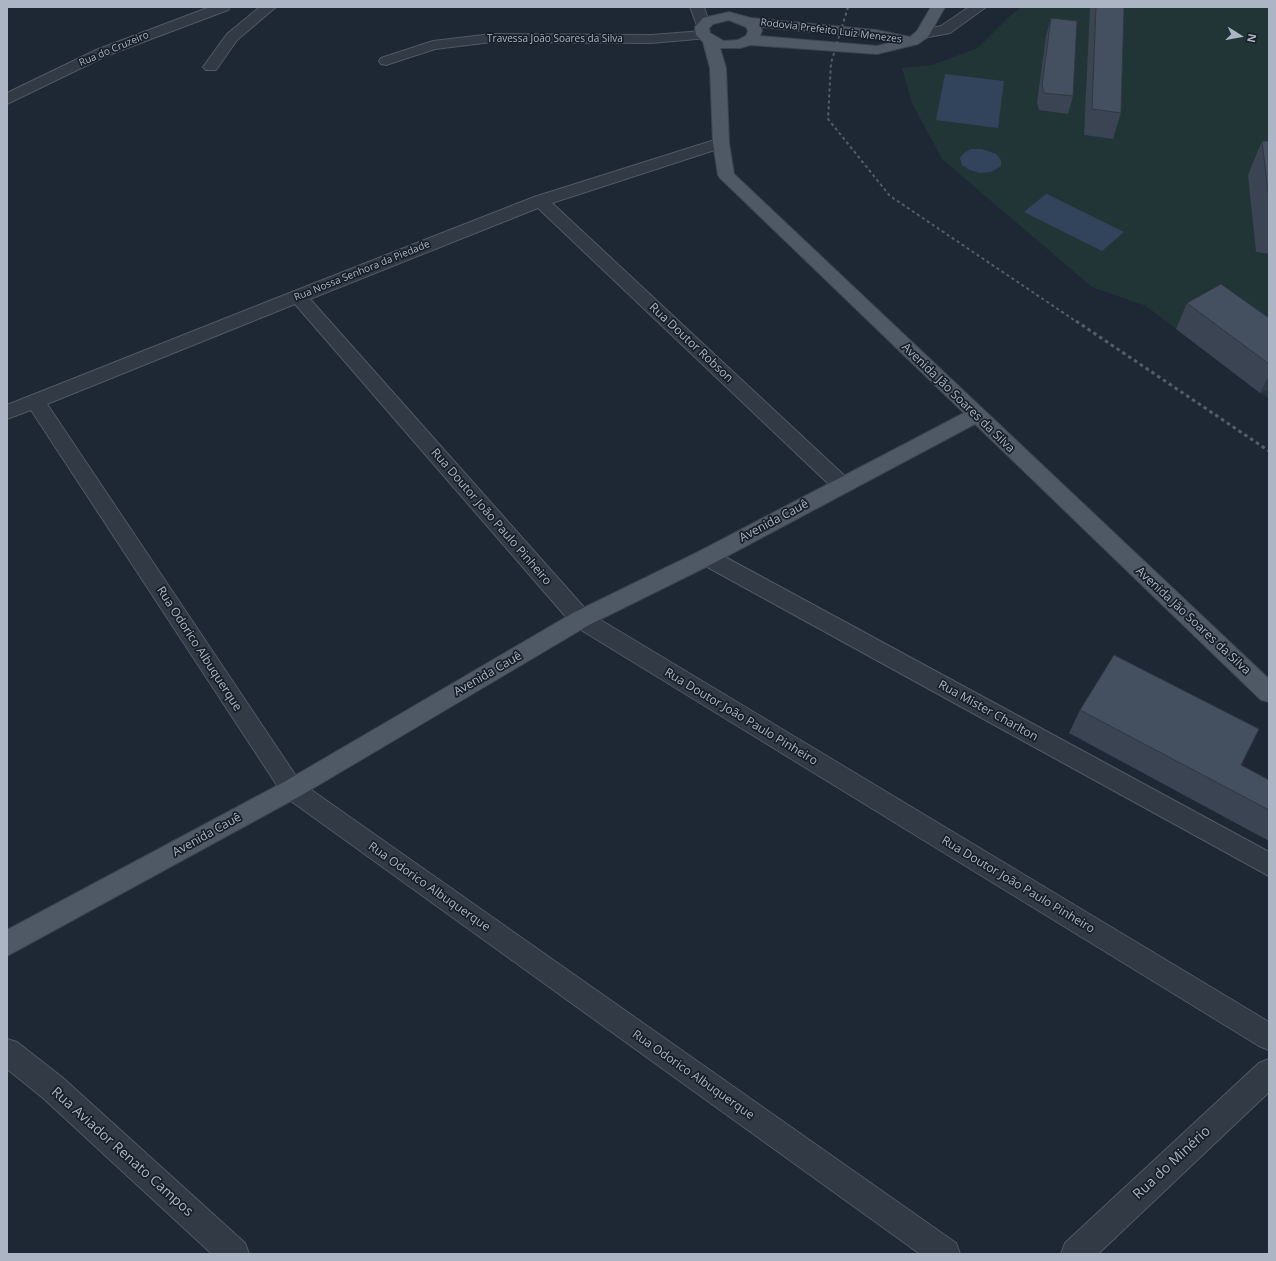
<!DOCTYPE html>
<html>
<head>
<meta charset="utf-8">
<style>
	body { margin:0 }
	#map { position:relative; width:1276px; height:1261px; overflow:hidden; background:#1e2835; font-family:"Open Sans",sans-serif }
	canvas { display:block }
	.frame { position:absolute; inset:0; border:8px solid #abb5c3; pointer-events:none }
	.north { position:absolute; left:1220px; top:16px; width:40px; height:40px; -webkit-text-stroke:3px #171f29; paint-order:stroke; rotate:101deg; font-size:11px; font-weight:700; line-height:16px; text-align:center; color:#abb5c3 }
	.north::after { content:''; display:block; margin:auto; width:14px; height:18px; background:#abb5c3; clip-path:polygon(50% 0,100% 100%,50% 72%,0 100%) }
</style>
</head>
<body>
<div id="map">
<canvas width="1276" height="1261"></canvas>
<div class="frame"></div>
<div class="north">N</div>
</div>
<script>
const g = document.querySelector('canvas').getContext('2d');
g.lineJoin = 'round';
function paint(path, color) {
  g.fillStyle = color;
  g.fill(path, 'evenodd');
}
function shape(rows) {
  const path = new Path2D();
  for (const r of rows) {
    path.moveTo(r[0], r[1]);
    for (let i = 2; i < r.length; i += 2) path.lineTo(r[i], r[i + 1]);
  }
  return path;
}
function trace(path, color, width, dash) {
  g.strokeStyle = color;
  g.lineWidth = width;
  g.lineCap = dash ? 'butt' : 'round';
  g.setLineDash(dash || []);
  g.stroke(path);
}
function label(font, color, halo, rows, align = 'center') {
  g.font = font + ' "Open Sans",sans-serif';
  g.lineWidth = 3.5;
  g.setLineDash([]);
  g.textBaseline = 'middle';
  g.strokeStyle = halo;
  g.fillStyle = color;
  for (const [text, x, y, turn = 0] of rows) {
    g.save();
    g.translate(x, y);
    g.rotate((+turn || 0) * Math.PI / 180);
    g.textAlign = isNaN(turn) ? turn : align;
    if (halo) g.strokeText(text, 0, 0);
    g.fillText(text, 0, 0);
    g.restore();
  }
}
paint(shape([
	[1022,7,1269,7,1269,399,1146,306,1092,287,942,159,912,103,902,68,932,65,978,48,1010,16]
]), '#213537');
paint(shape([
	[945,74,1004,81,998,128,936,120],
	[971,149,982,149,996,154,1001,160,1001,166,991,172,980,173,970,170,962,165,960,158,964,153],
	[1046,194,1047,194,1124,232,1102,251,1024,212]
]), '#31445c');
const minor = shape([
	[210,7,230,7,228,10,106,56,7,104,7,93,96,50,210,7],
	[260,7,276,7,237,40,216,70,206,70,203,67,227,34,260,7],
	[690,7,704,7,710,25,708,28,698,28,690,7],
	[969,7,986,7,950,33,923,38,918,37,916,34,918,31,941,26,969,7],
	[703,31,708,32,710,35,708,38,651,43,492,42,435,49,386,65,381,64,379,61,381,58,433,41,492,34,651,35,703,31],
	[721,138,727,140,729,143,727,146,552,203,849,480,852,485,849,490,842,492,835,490,538,208,310,299,589,613,1269,1022,1269,1050,1259,1046,573,625,295,304,47,404,300,782,956,1243,960,1254,920,1254,284,796,31,410,7,419,7,405,292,292,534,197,721,138],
	[707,549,714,551,1269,852,1269,876,700,563,696,557,700,551,707,549],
	[7,1039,17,1042,63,1078,245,1243,249,1254,212,1254,43,1098,7,1069,7,1039],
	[1269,1059,1269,1092,1098,1254,1061,1254,1065,1243,1259,1063,1269,1059]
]);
const major = shape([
	[931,7,945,7,928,37,918,44,877,54,751,45,740,48,720,48,726,68,729,143,734,174,1269,679,1269,702,1261,700,975,424,714,563,589,625,300,796,7,956,7,930,284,782,573,613,700,551,964,413,720,178,718,175,713,143,710,68,703,42,696,35,695,27,703,18,729,12,751,18,876,30,910,37,917,31,931,7],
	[729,20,746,27,748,31,746,36,738,40,724,41,710,33,709,28,713,24,729,20],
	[761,27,876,38,893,42,877,46,760,36,762,31,761,27]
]);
trace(minor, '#4f5864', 2);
trace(major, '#3b434f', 2);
paint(minor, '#323a45');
paint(major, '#4f5966');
trace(shape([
	[848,7,831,63,828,119,890,196,1077,322]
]), '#535e6d', 2, [3, 3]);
trace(shape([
	[1076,321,1269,451]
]), '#535e6d', 3, [3.5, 3.5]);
paint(shape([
	[1090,7,1124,7,1121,113,1113,139,1084,135],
	[1051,18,1073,96,1068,114,1039,110,1037,102,1046,36],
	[1262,141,1269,141,1269,254,1256,252,1248,175],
	[1187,303,1269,318,1269,389,1260,393,1176,329],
	[1080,710,1241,765,1269,780,1269,841,1069,733]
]), '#3a4452');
paint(shape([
	[1269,376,1269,389,1260,393]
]), '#303742');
const building = shape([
	[1096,7,1124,7,1121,113,1092,109,1096,7],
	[1051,18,1077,21,1073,96,1044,93,1042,85,1051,18],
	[1262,141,1269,141,1269,200,1262,141],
	[1221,284,1269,318,1269,364,1187,303,1221,284],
	[1114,655,1259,729,1241,765,1269,780,1269,810,1080,710,1114,655]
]);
paint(building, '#444f5f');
trace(building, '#303742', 1);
label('10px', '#abb5c3', '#171f29', [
	["Rodovia Prefeito Luiz Menezes",831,31,7],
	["Travessa João Soares da Silva",555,39],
	["Rua do Cruzeiro",114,49,-23],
	["Rua Nossa Senhora da Piedade",362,271,-22]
]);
label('12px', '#abb5c3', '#171f29', [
	["Rua Doutor Robson",691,343,43],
	["Avenida Jão Soares da Silva",958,398,44],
	["Rua Doutor João Paulo Pinheiro",491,517,49],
	["Avenida Cauê",774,521,-28],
	["Avenida Jão Soares da Silva",1193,621,43],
	["Rua Odorico Albuquerque",199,649,57],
	["Avenida Cauê",488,674,-30],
	["Rua Mister Charlton",988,711,29],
	["Rua Doutor João Paulo Pinheiro",741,717,31],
	["Avenida Cauê",207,835,-29],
	["Rua Doutor João Paulo Pinheiro",1018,885,31],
	["Rua Odorico Albuquerque",429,887,35],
	["Rua Odorico Albuquerque",693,1075,35]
]);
label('14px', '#abb5c3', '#171f29', [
	["Rua Aviador Renato Campos",122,1152,42],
	["Rua do Minério",1172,1163,-43]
]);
</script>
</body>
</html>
